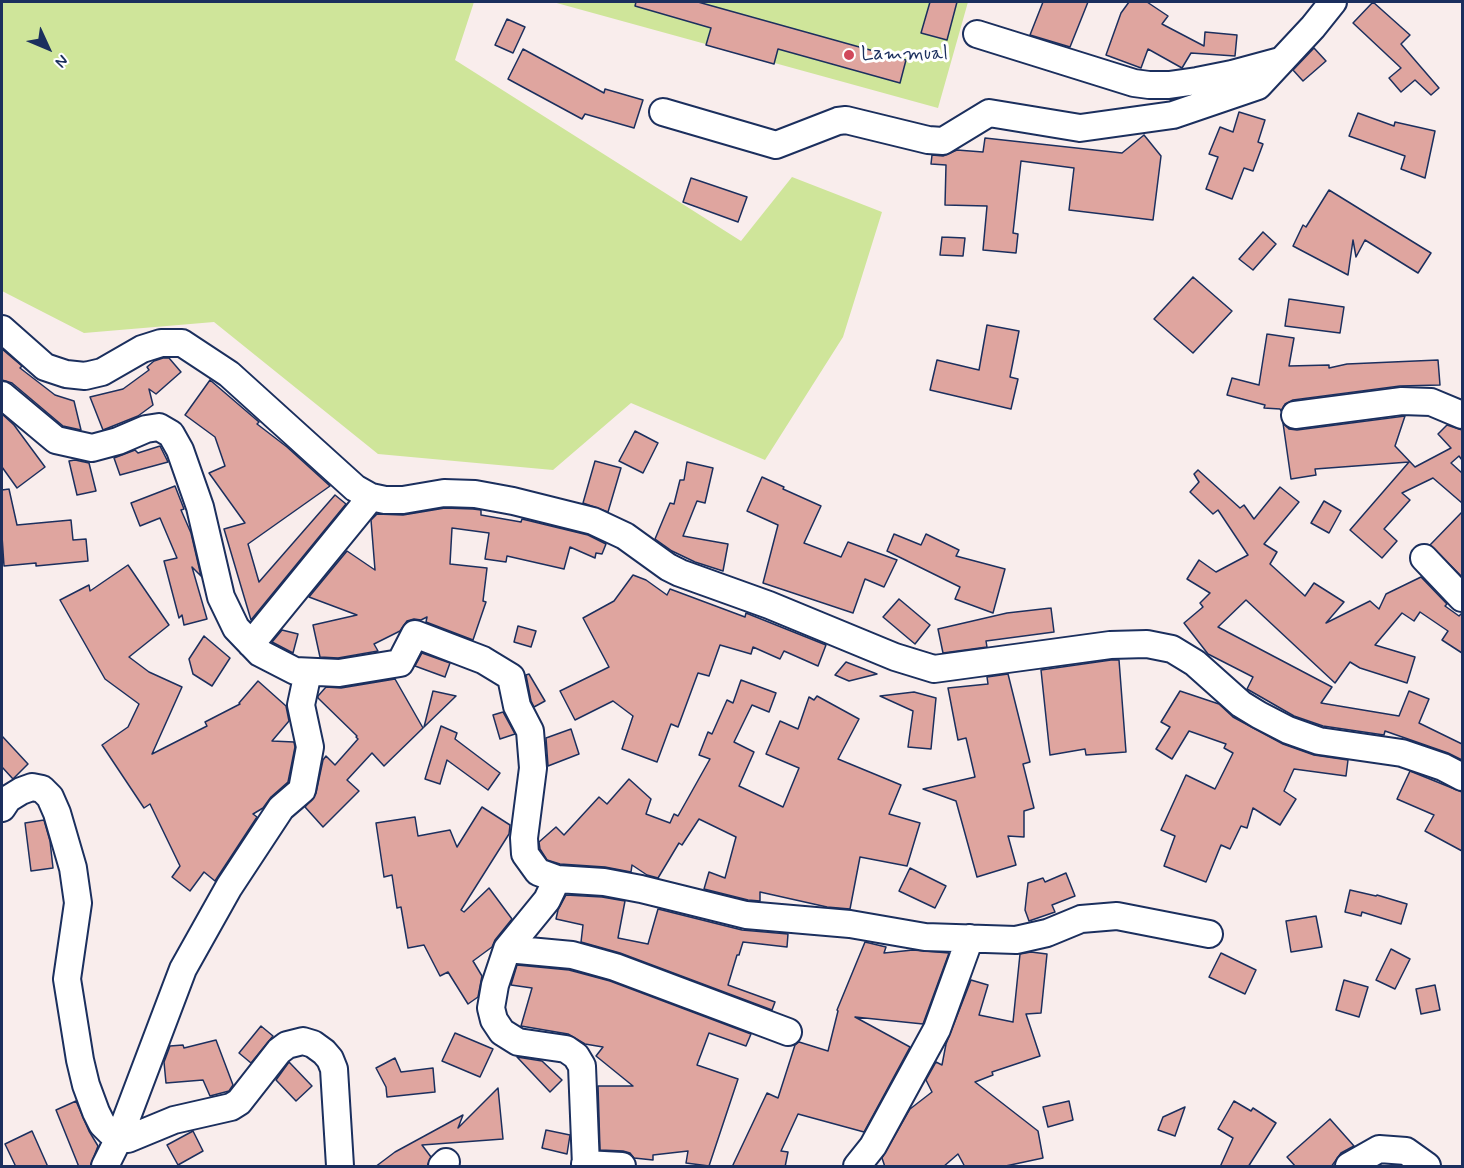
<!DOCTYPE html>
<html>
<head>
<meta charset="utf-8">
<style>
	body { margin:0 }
	#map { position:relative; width:1464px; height:1168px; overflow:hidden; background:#f9edec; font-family:Mynerve,sans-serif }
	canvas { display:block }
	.frame { position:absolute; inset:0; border:3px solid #1b2f5e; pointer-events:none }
	.north { position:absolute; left:18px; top:18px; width:60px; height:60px; -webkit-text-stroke:4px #fff; paint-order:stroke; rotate:134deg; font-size:16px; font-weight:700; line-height:24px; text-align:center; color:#1b2f5e }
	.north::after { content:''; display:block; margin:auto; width:21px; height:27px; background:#1b2f5e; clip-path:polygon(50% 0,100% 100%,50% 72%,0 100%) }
</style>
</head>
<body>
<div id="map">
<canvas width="1464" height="1168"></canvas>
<div class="frame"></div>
<div class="north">N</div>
</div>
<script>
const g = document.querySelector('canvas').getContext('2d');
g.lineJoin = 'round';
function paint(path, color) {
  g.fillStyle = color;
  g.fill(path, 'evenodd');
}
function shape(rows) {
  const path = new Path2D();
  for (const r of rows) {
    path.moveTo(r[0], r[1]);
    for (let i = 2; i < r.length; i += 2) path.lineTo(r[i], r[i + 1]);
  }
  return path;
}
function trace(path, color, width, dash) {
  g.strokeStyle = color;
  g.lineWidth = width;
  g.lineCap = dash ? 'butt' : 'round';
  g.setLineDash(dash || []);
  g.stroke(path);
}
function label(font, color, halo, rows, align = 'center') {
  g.font = font + ' Mynerve,sans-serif';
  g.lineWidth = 6;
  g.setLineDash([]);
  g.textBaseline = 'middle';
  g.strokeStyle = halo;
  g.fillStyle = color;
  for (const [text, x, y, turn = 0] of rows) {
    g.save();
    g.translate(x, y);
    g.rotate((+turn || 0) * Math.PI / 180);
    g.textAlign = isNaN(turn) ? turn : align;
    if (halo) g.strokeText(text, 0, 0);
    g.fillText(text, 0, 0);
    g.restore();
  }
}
paint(shape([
	[2,2,474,2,455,60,741,241,792,177,882,212,843,337,765,460,631,403,553,470,378,454,214,322,84,333,2,291],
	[553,2,968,2,938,108]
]), '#cfe59a');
const building = shape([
	[636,2,698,2,906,60,900,83,778,49,774,64,706,45,711,28,635,6,636,2],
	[930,2,957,2,947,40,921,33,930,2],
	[1043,2,1088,2,1070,47,1030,35,1043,2],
	[1129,2,1147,2,1168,16,1162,24,1204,46,1205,32,1237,35,1235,56,1191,53,1182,68,1148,49,1141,68,1106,55,1121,13,1129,2],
	[1373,2,1410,35,1401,44,1439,88,1431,95,1415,80,1401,92,1389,78,1401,68,1353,23,1373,2],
	[507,19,525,27,513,53,495,45,507,19],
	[1314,48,1326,61,1303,81,1293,70,1314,48],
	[523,49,604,93,605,89,643,100,634,128,585,114,582,119,508,79,523,49],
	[1239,112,1265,120,1258,142,1263,144,1253,171,1244,168,1232,199,1206,189,1218,157,1209,154,1220,127,1233,132,1239,112],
	[1358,113,1394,126,1395,122,1435,131,1425,178,1401,169,1405,156,1349,136,1358,113],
	[1144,135,1161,156,1153,220,1069,210,1074,168,1021,161,1013,233,1018,234,1016,253,983,250,987,206,945,205,946,165,931,164,932,155,943,156,957,150,983,152,985,138,1122,153,1144,135],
	[691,178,747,197,738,222,683,202,691,178],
	[1329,190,1431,253,1418,273,1365,240,1356,257,1353,240,1348,275,1293,246,1303,225,1306,227,1329,190],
	[1263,232,1276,244,1253,270,1239,259,1263,232],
	[942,237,965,238,963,256,940,255,942,237],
	[1193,277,1232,311,1193,353,1154,319,1193,277],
	[1289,299,1344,307,1340,333,1285,326,1289,299],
	[987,325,1019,331,1010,377,1018,379,1011,409,930,390,937,360,979,370,987,325],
	[1267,334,1294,338,1289,366,1329,365,1329,368,1347,364,1438,360,1440,385,1400,386,1293,400,1285,404,1281,411,1280,409,1264,408,1265,405,1227,395,1232,378,1259,385,1267,334],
	[2,349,22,366,20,368,55,395,74,401,81,430,63,426,12,383,2,380,2,349],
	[163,358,169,358,181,372,156,394,149,389,153,405,138,416,103,430,90,397,123,389,149,370,147,367,154,361,163,358],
	[210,380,259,422,257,424,287,447,330,486,248,544,259,582,335,495,346,504,251,620,224,529,245,523,209,473,225,466,215,437,185,415,210,380],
	[2,414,14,425,45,467,17,488,2,467,2,414],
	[1405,416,1395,446,1415,467,1451,448,1438,434,1447,425,1462,430,1462,460,1459,456,1451,463,1462,473,1462,503,1433,478,1402,493,1410,500,1384,529,1397,541,1382,558,1350,530,1409,462,1315,469,1316,475,1291,479,1283,423,1289,429,1297,430,1405,416],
	[635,431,658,443,643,473,619,461,635,431],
	[160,446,168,462,120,475,114,458,135,450,138,453,160,446],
	[75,460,89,463,96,491,77,495,69,461,75,460],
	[595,461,621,468,608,512,583,503,595,461],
	[687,462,713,468,705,503,697,501,683,536,728,544,723,571,695,562,672,551,655,539,670,503,674,504,680,480,684,480,687,462],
	[1198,470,1240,508,1244,505,1254,519,1280,487,1299,502,1264,544,1277,552,1270,564,1305,596,1314,583,1344,602,1326,623,1370,601,1379,609,1386,594,1421,577,1447,604,1445,606,1459,616,1462,613,1462,653,1442,640,1448,631,1420,612,1414,621,1402,613,1375,645,1415,657,1407,683,1360,668,1350,662,1335,683,1246,600,1218,627,1332,687,1321,703,1399,716,1409,691,1429,699,1419,723,1462,744,1462,760,1448,753,1385,731,1384,735,1323,726,1294,716,1247,689,1253,677,1208,654,1184,623,1203,607,1200,603,1210,593,1187,579,1199,560,1216,572,1248,555,1218,510,1213,514,1190,492,1199,482,1194,474,1198,470],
	[762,477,784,487,783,489,821,506,804,543,841,557,848,542,897,560,884,587,865,579,853,613,763,583,778,525,747,511,762,477],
	[175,486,184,509,181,510,191,533,201,576,192,567,207,619,184,625,182,615,179,618,164,561,177,558,160,518,140,526,131,503,175,486],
	[9,489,17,525,71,520,73,540,86,539,88,561,36,566,36,563,4,566,2,536,2,490,9,489],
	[1324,501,1341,511,1329,533,1311,523,1324,501],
	[445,508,473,509,481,510,481,515,521,522,522,519,588,535,606,544,602,554,596,553,595,558,570,547,564,569,507,556,506,562,485,559,489,533,452,528,450,564,487,568,483,601,486,602,473,640,426,622,427,617,421,620,414,619,407,621,400,631,374,644,378,651,338,658,320,657,313,625,357,615,309,597,347,551,375,570,371,520,377,514,403,515,445,508],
	[1462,512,1462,577,1430,545,1462,512],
	[894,534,921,545,926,534,959,550,956,556,1005,569,993,613,955,599,960,587,887,551,894,534],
	[128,565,169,625,129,657,149,672,182,687,152,754,207,726,205,722,240,704,239,703,258,681,286,706,289,721,272,741,294,742,295,747,288,782,271,797,263,808,253,814,257,817,215,881,204,872,190,891,172,877,180,866,150,804,144,808,102,745,128,727,139,704,105,679,60,600,89,585,90,591,128,565],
	[633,575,646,580,667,595,670,589,745,617,746,613,826,645,818,666,784,651,780,659,753,647,751,654,720,645,709,676,698,673,678,727,671,724,657,762,622,749,633,716,613,701,575,720,560,691,609,667,583,618,614,601,633,575],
	[899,599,930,625,915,644,883,617,899,599],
	[1051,608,1054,632,986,641,987,647,943,653,938,629,1007,613,1051,608],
	[518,626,536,631,531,647,514,642,518,626],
	[282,630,298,634,293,653,272,642,282,630],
	[204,636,230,658,212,686,193,674,189,659,204,636],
	[422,653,450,663,445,677,415,666,422,653],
	[1111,660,1119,660,1126,752,1086,755,1085,749,1050,755,1041,670,1111,660],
	[846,662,877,674,849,681,835,675,846,662],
	[529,674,545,701,534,707,531,701,526,675,529,674],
	[1008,674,1030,762,1023,764,1034,808,1024,811,1024,837,1008,836,1016,865,977,877,956,801,923,789,975,777,966,738,958,740,948,688,988,684,987,677,1008,674],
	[395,679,423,728,384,766,372,753,347,780,359,791,323,827,305,807,316,793,323,760,326,756,335,765,358,739,356,737,357,736,318,698,318,696,326,687,341,688,395,679],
	[741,680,776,693,769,712,752,705,734,742,754,752,739,786,783,807,799,768,766,754,780,721,798,729,809,697,814,700,817,696,859,719,838,759,901,785,889,814,920,823,907,866,860,857,850,909,827,907,760,892,760,901,748,900,704,889,709,872,725,878,736,837,699,819,682,845,679,843,658,878,647,875,632,865,631,872,605,867,560,864,547,860,540,849,539,842,556,827,564,835,599,797,607,804,629,779,651,799,646,814,670,823,674,814,678,816,710,759,699,755,708,732,712,734,727,700,733,703,741,680],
	[433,691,456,696,424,727,433,691],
	[1180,691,1219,704,1233,717,1283,744,1314,755,1348,760,1346,776,1294,769,1284,791,1296,799,1280,825,1253,808,1247,828,1241,826,1230,849,1221,845,1206,882,1164,866,1175,836,1161,830,1186,775,1215,789,1233,753,1224,748,1226,744,1189,731,1172,759,1156,749,1170,727,1161,722,1180,691],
	[914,692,936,698,931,749,908,747,913,711,880,696,914,692],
	[503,712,515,734,500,739,493,715,503,712],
	[441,726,457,733,455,739,500,773,488,790,447,760,440,784,425,779,441,726],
	[571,729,579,754,548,766,546,738,571,729],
	[2,736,28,764,13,779,2,767,2,736],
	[1410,771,1462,792,1462,851,1425,831,1434,815,1397,799,1410,771],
	[482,807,510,825,509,834,461,910,464,912,489,888,512,919,495,940,492,947,473,961,482,976,478,997,468,1004,448,972,440,976,424,945,408,948,401,907,397,908,392,875,384,877,376,823,415,817,418,836,450,830,457,847,482,807],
	[44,820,50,841,53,868,31,871,25,823,44,820],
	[910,868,946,886,935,908,899,891,910,868],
	[1066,873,1075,896,1052,905,1055,912,1029,921,1025,910,1028,883,1043,878,1045,882,1066,873],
	[1350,890,1376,896,1377,895,1407,904,1401,924,1362,912,1361,916,1345,912,1350,890],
	[566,895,602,897,625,901,618,938,648,944,658,909,742,930,788,934,787,947,743,942,739,955,737,955,728,985,775,1002,772,1010,620,953,581,942,583,925,556,919,558,910,566,895],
	[1316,916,1322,947,1291,952,1286,921,1316,916],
	[865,942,886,947,884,953,913,950,949,953,923,1024,855,1017,910,1047,864,1132,798,1114,781,1151,788,1152,785,1167,732,1167,767,1093,778,1098,795,1045,799,1042,828,1051,838,1011,837,1010,865,942],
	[1391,949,1410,959,1395,989,1376,980,1391,949],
	[1031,952,1047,954,1041,1013,1026,1014,1040,1056,992,1072,993,1075,975,1082,1038,1131,1043,1158,1001,1167,965,1167,958,1154,943,1167,885,1167,882,1158,910,1109,932,1092,926,1080,936,1062,942,1065,946,1044,971,980,988,985,979,1015,1013,1022,1020,954,1031,952],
	[1221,953,1256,970,1245,994,1209,977,1221,953],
	[517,965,569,970,610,981,751,1034,746,1046,709,1033,697,1065,738,1079,709,1166,686,1163,688,1151,653,1155,653,1160,634,1158,630,1153,623,1151,600,1150,598,1086,633,1086,596,1056,603,1047,585,1044,568,1034,521,1026,532,988,511,985,517,965],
	[1344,980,1368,987,1359,1017,1336,1010,1344,980],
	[1435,985,1440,1010,1421,1014,1416,989,1435,985],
	[261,1026,273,1036,251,1063,239,1053,261,1026],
	[455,1033,493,1049,480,1077,442,1061,455,1033],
	[216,1040,233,1085,229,1091,210,1096,203,1080,166,1083,164,1062,170,1046,183,1045,184,1048,216,1040],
	[517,1057,542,1061,562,1080,550,1092,517,1057],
	[395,1058,401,1072,433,1068,435,1092,387,1097,386,1087,376,1068,395,1058],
	[289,1062,312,1086,296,1101,276,1080,289,1062],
	[498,1088,503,1139,422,1145,431,1157,427,1167,375,1167,395,1152,463,1115,458,1128,498,1088],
	[76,1101,89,1131,98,1146,90,1167,79,1167,56,1110,76,1101],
	[1069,1101,1073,1120,1048,1127,1043,1107,1069,1101],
	[1234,1101,1251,1111,1253,1108,1276,1123,1248,1167,1220,1167,1233,1138,1218,1129,1234,1101],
	[1185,1107,1175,1136,1158,1130,1163,1117,1185,1107],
	[1330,1119,1354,1146,1341,1153,1331,1167,1296,1167,1287,1157,1330,1119],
	[546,1130,570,1135,567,1154,542,1148,546,1130],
	[32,1131,48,1167,16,1167,5,1144,32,1131],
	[193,1131,203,1151,178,1165,167,1145,193,1131]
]);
paint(building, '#dfa59f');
trace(building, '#1b2f5e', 1.5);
const minor = shape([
	[977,34,1134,83,1149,85,1169,85,1197,81,1232,74,1280,61],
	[663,112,776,145,838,121,846,120,928,140,943,141,989,113,1080,128,1173,115,1258,86,1313,27,1333,2],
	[2,329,45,367,66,374,85,376,102,372,142,349,161,343,182,343,229,374,355,488,371,497,385,500,403,500,444,493,475,494,513,501,593,521,625,536,668,567,680,573,769,605,895,657,934,669,1110,645,1147,644,1172,649,1195,663,1241,704,1259,715,1288,730,1319,741,1402,753,1443,767,1462,777],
	[2,395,56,440,92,448,118,441,146,429,159,427,171,434,180,450,200,507,221,597,236,628,260,653,295,671,339,673,400,663,415,634,483,660,511,677,517,706,530,731,533,768,524,838,525,854,538,872,557,879,604,882,641,889,746,915,850,924,925,937,1016,940,1047,933,1081,919,1117,916,1209,934],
	[1295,415,1402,401,1431,402,1462,415],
	[1424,558,1462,598],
	[251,644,371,497],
	[2,808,8,799,21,791,32,787,42,789,50,797,57,813,73,868,78,903,67,979,80,1060,86,1085,96,1112,102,1124,110,1132,119,1138,128,1139,174,1120,231,1107,239,1102,279,1051,287,1045,303,1041,313,1044,324,1052,330,1059,334,1069,340,1166],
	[557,879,547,900,507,949,495,985,491,1008,494,1020,502,1032,518,1042,566,1049,576,1056,582,1066,586,1166],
	[507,949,572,955,615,967,788,1032],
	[585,1164,622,1166],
	[105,1166,119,1138,183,969,229,887,281,808,302,790,310,747,301,705,308,672],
	[442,1166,446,1162],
	[857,1166,873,1146,937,1029,970,938],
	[1349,1166,1379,1149,1406,1151,1427,1166]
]);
trace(minor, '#1b2f5e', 30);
trace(minor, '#fff', 26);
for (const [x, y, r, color] of [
	[849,55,6,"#d1495b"]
]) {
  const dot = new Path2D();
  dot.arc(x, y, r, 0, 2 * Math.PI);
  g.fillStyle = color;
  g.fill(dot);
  trace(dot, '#fff', 2);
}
label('20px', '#1b2f5e', '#fff', [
	["Lammual",861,55]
], 'left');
</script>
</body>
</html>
